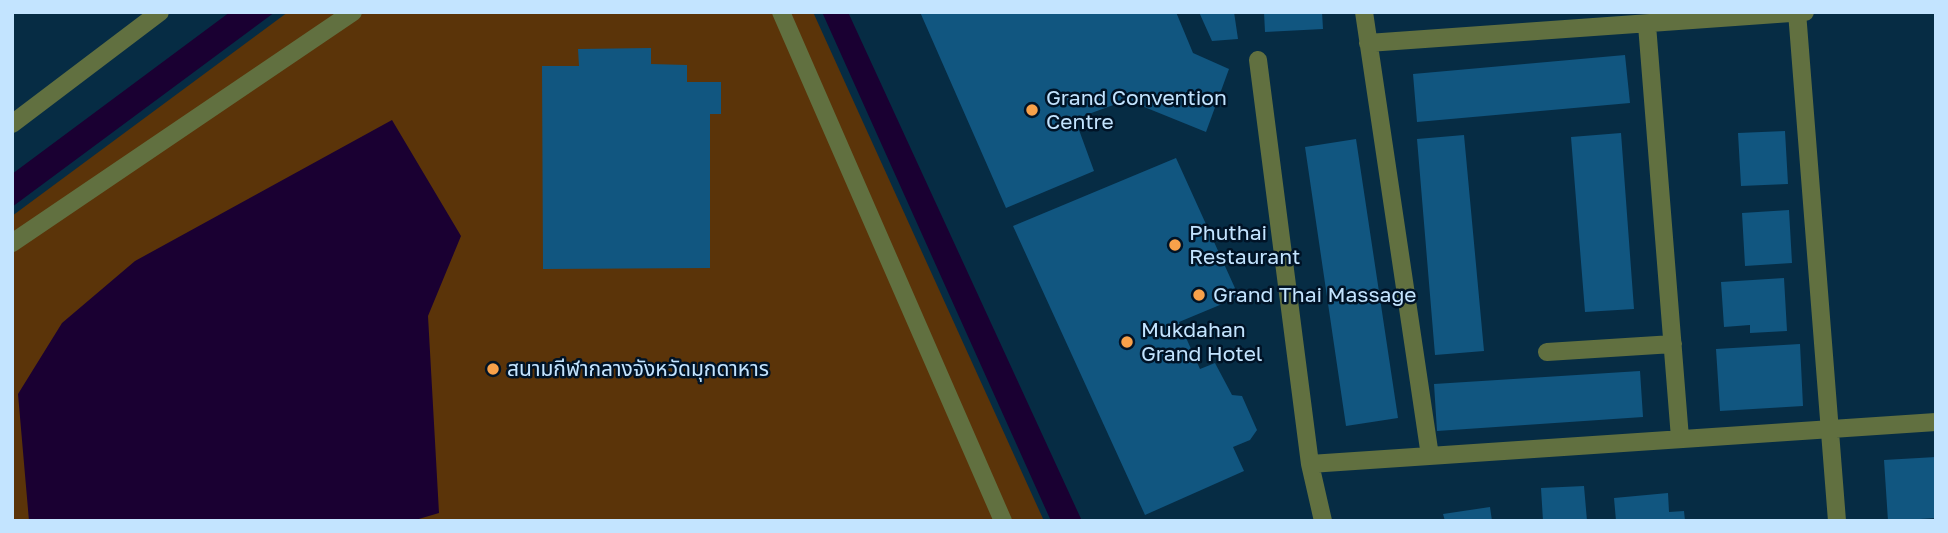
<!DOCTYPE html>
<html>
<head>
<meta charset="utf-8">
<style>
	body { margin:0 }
	#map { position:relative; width:1948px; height:533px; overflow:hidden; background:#062c44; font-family:"Golos Text",sans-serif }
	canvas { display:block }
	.frame { position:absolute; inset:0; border:14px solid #c3e4ff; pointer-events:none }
</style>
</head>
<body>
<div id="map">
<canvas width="1948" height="533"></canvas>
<div class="frame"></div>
</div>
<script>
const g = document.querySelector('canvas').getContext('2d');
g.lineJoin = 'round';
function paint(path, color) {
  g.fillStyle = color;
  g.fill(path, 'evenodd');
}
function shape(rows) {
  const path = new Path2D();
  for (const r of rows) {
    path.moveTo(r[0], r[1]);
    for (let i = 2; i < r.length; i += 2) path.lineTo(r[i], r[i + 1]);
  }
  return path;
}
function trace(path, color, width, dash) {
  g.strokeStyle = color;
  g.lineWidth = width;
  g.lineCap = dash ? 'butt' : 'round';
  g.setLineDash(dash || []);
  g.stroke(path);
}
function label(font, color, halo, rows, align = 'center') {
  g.font = font + ' "Golos Text","Noto Sans Thai",sans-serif';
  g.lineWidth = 5;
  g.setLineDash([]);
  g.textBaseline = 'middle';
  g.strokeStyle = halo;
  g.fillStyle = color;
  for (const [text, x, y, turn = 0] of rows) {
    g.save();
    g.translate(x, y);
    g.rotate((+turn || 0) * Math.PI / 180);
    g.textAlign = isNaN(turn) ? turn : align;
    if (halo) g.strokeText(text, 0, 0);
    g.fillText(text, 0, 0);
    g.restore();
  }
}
paint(shape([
	[288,12,813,12,1044,521,12,521,12,216]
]), '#5b3409');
paint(shape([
	[230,12,275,12,12,207,12,174],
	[822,12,848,12,1082,521,1051,521],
	[392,120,461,236,428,316,439,513,412,521,29,521,18,394,62,323,135,261]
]), '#1a0032');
paint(shape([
	[920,12,1176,12,1193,53,1229,69,1206,132,1127,100,1075,119,1094,171,1006,208],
	[1199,12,1234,12,1238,39,1212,41],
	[1264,12,1322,12,1323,29,1265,32],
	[651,48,651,64,687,65,687,82,721,82,721,114,710,114,710,268,543,269,542,66,579,66,578,49],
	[1625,55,1630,103,1417,122,1413,74],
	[1785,131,1788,184,1741,186,1738,133],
	[1621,133,1634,309,1585,312,1571,137],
	[1464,135,1484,351,1435,355,1417,139],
	[1356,139,1398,418,1346,426,1305,147],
	[1176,158,1239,297,1179,322,1200,369,1215,363,1232,395,1242,396,1257,430,1250,440,1233,447,1244,471,1145,515,1013,226],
	[1789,210,1792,263,1745,266,1742,213],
	[1784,278,1787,331,1750,333,1750,325,1724,327,1721,282],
	[1800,344,1803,406,1720,411,1716,349],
	[1640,371,1643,417,1437,431,1434,384],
	[1936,457,1936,518,1888,521,1884,460],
	[1584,486,1587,521,1543,521,1541,488],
	[1668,493,1669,512,1684,511,1685,521,1616,521,1614,498],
	[1490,507,1492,521,1445,521,1443,514]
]), '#115680');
trace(shape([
	[781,12,1003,521],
	[1364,12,1430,456],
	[1797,12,1837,521],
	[1647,25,1680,438],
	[1368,43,1805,12],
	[1258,60,1310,464,1936,422],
	[12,124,160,12],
	[12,243,353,12],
	[1547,352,1673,344],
	[1310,464,1323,521]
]), '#617040', 18);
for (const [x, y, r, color] of [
	[1032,110,7,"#f8a14a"],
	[1175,245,7,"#f8a14a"],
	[1199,295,7,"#f8a14a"],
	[1127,342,7,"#f8a14a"],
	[493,369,7,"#f8a14a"]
]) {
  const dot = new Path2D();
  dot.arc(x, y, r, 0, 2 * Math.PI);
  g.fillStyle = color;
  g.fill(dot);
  trace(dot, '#001326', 2.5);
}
label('21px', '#c3e4ff', '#001326', [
	["Grand Convention",1046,98],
	["Centre",1046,122],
	["Phuthai",1189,233],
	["Restaurant",1189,257],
	["Grand Thai Massage",1213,295],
	["Mukdahan",1141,330],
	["Grand Hotel",1141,354],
	["สนามกีฬากลางจังหวัดมุกดาหาร",507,369]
], 'left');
</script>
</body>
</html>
